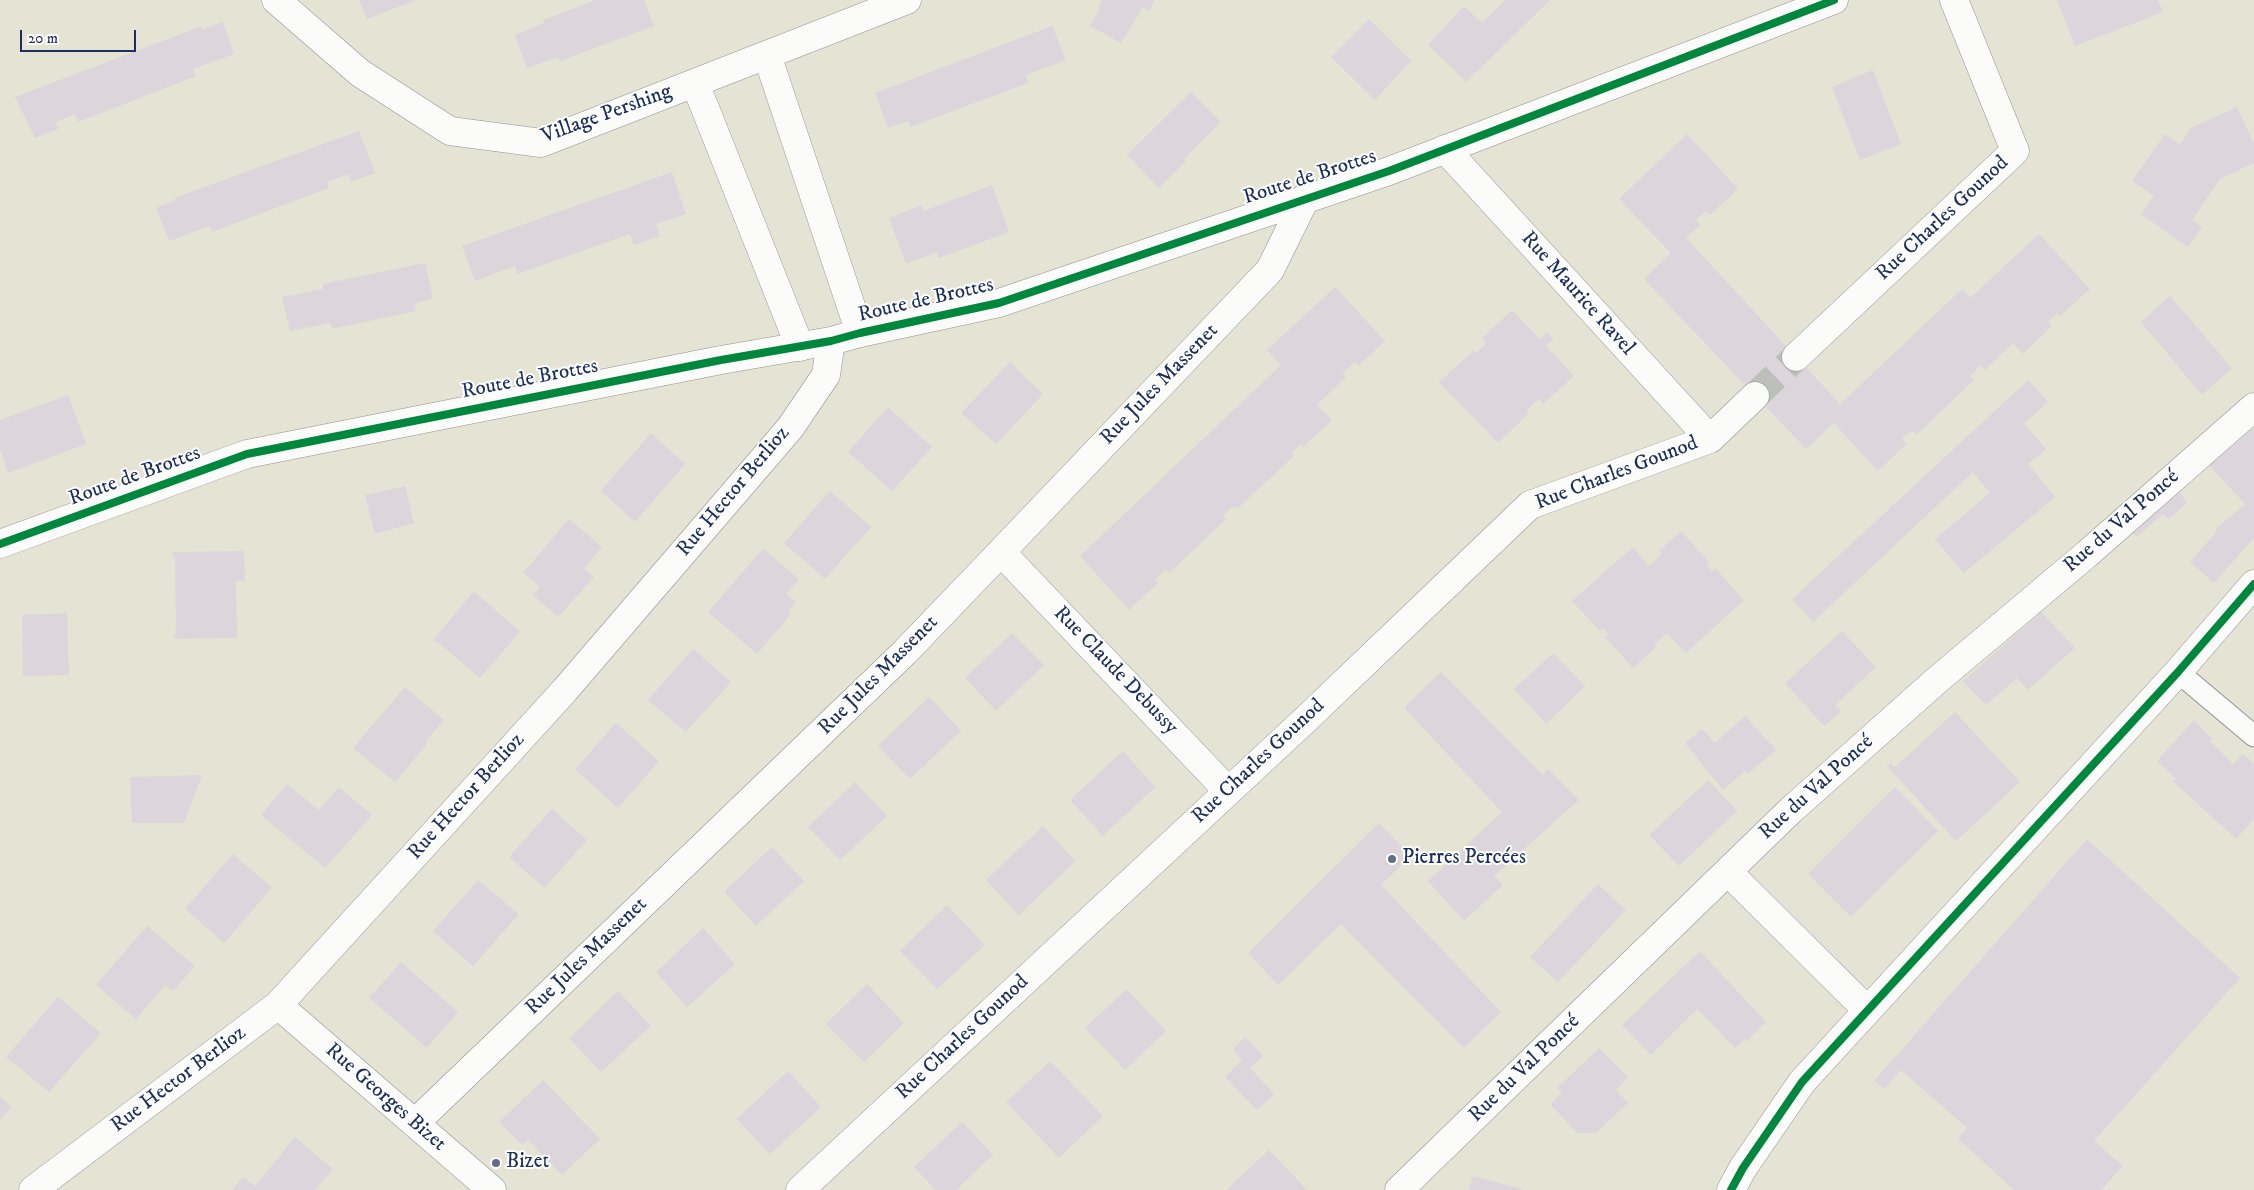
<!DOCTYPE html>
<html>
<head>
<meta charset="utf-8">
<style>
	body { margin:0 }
	#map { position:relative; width:2254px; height:1190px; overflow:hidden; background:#e5e3d4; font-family:"IM FELL DW Pica",serif }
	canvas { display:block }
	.scale { position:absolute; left:20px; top:30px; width:116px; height:22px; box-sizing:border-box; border:2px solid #1b2f5e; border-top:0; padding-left:6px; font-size:15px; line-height:18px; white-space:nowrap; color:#1b2f5e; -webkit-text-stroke:4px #fff; paint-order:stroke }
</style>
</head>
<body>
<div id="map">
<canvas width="2254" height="1190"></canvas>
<div class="scale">20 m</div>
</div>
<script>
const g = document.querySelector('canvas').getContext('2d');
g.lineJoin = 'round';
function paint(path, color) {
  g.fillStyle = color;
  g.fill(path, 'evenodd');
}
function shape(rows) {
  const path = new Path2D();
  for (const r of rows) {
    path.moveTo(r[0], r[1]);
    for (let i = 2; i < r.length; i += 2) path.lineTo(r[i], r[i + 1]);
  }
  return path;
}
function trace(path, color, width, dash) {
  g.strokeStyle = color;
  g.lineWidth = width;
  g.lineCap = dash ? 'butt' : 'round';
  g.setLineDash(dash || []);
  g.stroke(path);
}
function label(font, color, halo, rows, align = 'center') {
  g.font = font + ' "IM FELL DW Pica",serif';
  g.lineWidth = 4;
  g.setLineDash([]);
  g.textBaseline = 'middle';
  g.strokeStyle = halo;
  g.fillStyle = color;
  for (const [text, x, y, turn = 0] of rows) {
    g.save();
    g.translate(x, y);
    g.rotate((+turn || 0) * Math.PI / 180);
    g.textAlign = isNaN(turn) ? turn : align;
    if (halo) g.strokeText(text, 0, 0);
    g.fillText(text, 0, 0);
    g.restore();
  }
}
paint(shape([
	[359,0,416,0,367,19],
	[596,0,644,0,654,26,560,61,558,57,527,68,515,35,544,23,543,20],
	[1102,0,1155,0,1149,11,1143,7,1121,43,1090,26,1100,8,1098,7],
	[1505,0,1550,0,1466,82,1428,45,1464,6,1482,23],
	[2057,0,2158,0,2163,12,2075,46],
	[1369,19,1411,61,1375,100,1331,57],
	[223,22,234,54,193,69,196,76,78,122,75,114,56,122,58,129,35,138,15,97,202,26,203,29],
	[1052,26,1066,60,1026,75,1028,83,910,127,909,121,888,128,875,93],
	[1873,70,1901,144,1860,160,1832,87],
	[1191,92,1221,122,1184,159,1186,161,1159,188,1127,155],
	[2237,107,2254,144,2254,163,2220,179,2192,220,2202,227,2188,247,2141,214,2154,196,2132,181,2165,134,2180,145,2191,128],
	[359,131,375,173,351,182,348,174,327,182,329,188,270,210,212,232,210,226,169,241,156,208,176,200,174,198],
	[1687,134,1738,189,1710,215,1706,211,1696,220,1700,225,1686,238,1840,404,1962,289,1970,298,2039,234,2090,289,2060,316,2057,313,2048,322,2052,326,2023,354,2013,343,1985,370,1981,365,1970,376,1974,380,1917,434,1912,430,1902,438,1906,444,1878,471,1834,423,1806,449,1644,279,1671,253,1619,199],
	[672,172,686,214,656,224,660,236,634,245,630,234,517,274,515,266,475,281,462,246],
	[992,185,1009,232,939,258,937,252,906,264,889,218,922,205,924,211],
	[425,263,433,299,414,303,416,311,332,329,331,323,290,331,282,297,323,289,323,284],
	[1335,287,1385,341,1358,366,1355,362,1342,374,1346,377,1317,405,1332,420,1303,447,1301,444,1291,453,1294,456,1237,509,1234,506,1223,515,1226,519,1169,573,1166,569,1155,579,1158,583,1129,610,1080,556,1281,365,1267,350],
	[2170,296,2232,368,2202,395,2141,322],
	[1512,310,1540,339,1547,332,1553,339,1546,346,1574,376,1543,404,1539,399,1527,410,1529,413,1498,443,1439,382,1473,351,1476,353,1486,344,1482,338],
	[1010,362,1043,394,996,444,961,413],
	[2028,380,2048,402,2024,424,2046,449,2028,464,2055,497,1964,573,1935,539,1990,493,1973,472,1813,622,1792,599],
	[68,395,86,444,8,473,0,449,0,420],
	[888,407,932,447,892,491,848,452],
	[2251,426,2254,430,2254,538,2214,583,2190,562,2217,531,2216,529,2245,504,2207,463],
	[651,433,685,464,635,522,601,491],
	[405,486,414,523,375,534,365,495],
	[2177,489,2187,503,2169,519,2163,514,2137,537,2129,530],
	[830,491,871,527,825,579,784,543],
	[569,519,602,547,584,568,594,577,558,617,533,595,540,587,523,573],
	[1681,531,1709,562,1706,565,1712,571,1715,568,1744,600,1686,653,1667,633,1654,645,1656,647,1633,668,1605,637,1609,634,1603,628,1600,631,1572,601,1633,547,1649,566,1662,554,1659,551],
	[763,549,799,579,786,594,796,602,788,611,791,614,757,654,708,612],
	[244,551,245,581,236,581,237,638,174,639,174,635,176,635,175,556,172,556,173,552],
	[474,591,520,632,480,678,434,639],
	[2041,612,2075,648,2028,690,2017,678,1986,705,1963,681],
	[67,613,69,675,23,676,22,615],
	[1842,631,1876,667,1835,705,1841,711,1824,726,1785,683],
	[1012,633,1044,665,996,711,965,678],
	[693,649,731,682,686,732,648,700],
	[1553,653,1585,686,1546,724,1514,689],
	[1441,672,1543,775,1548,769,1579,800,1494,876,1503,885,1464,921,1428,881,1502,812,1404,708],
	[405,687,444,720,425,742,427,744,395,782,353,748],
	[929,697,961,731,910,779,878,746],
	[1955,712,2020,782,1956,841,1887,766,1890,763,1895,767],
	[1745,716,1776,750,1748,774,1745,771,1723,790,1685,743,1702,729,1715,743],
	[2194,720,2212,739,2210,741,2233,764,2243,754,2254,764,2254,819,2236,839,2173,781,2176,779,2157,761],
	[616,723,659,761,618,808,575,769],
	[1123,751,1155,787,1103,836,1070,800],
	[202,775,184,823,132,823,130,777],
	[1708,780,1737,811,1679,866,1649,835],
	[855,782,887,816,840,860,808,827],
	[287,784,319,810,339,787,372,815,325,868,261,815],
	[1895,787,1938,831,1851,917,1808,874],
	[552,809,587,840,544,888,509,857],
	[1379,823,1411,856,1381,885,1501,1012,1464,1048,1341,924,1278,985,1248,953],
	[1043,826,1075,861,1019,915,986,880],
	[2087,839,2240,978,2094,1141,2123,1166,2101,1190,2014,1190,1958,1139,1967,1128,1901,1070,1884,1089,1874,1081],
	[772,847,804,881,756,926,724,892],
	[233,854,272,888,224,943,185,909],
	[478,880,519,914,473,966,433,931],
	[1598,884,1626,910,1558,982,1530,957],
	[947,905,985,945,937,989,900,951],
	[147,926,195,966,173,991,165,985,136,1019,96,985],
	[703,928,735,964,687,1007,656,972],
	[1700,951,1766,1022,1747,1041,1744,1039,1735,1048,1697,1009,1651,1055,1622,1025],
	[401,962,458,1012,427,1048,369,998],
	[867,984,904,1023,864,1062,826,1024],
	[1127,989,1166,1031,1125,1070,1085,1028],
	[618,991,651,1026,601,1072,569,1038],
	[58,997,101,1033,49,1092,6,1057],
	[1245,1037,1263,1056,1250,1068,1274,1094,1257,1110,1225,1077,1242,1060,1233,1049],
	[1599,1048,1628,1077,1616,1090,1628,1103,1596,1133,1577,1133,1550,1104,1562,1093,1557,1088],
	[1050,1061,1103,1116,1059,1158,1006,1102],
	[788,1071,821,1107,770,1154,737,1119],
	[543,1080,600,1139,562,1175,528,1140,522,1145,499,1122],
	[0,1097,11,1107,0,1120],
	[962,1122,993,1155,956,1190,936,1190,914,1167],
	[295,1137,333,1169,315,1190,232,1190,243,1177,255,1186],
	[1269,1150,1307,1190,1226,1190],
	[1473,1176,1522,1189,1522,1190,1469,1190]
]), '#dcd5db');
trace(shape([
	[1755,396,1796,357]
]), '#bdbfbc', 28, [28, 14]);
const service = shape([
	[2178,672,2254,736]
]);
const minor = shape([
	[276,0,360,73,450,131,541,143,907,0],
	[767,55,860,333],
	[695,83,800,347],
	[1445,149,1710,439],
	[1796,357,2015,151,1954,0],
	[1001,552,1228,791],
	[1728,872,1867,1010],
	[278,1005,492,1190],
	[415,1123,905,652,1001,552,1270,270,1306,197],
	[33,1190,278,1005,565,690,790,428,826,375,831,341],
	[800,1190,1304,721,1530,505,1710,439,1755,396],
	[1399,1190,1791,810,1936,681,2087,554,2254,407]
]);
const tertiary = shape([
	[0,544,247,454,721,360,831,341,860,333,999,303,1389,171,1834,0],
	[1731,1190,1743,1168,1802,1082,2178,672,2254,584]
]);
trace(service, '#909393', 23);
trace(minor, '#909393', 29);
trace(tertiary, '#909393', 29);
trace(service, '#fbfbf9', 21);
trace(minor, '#fbfbf9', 28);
trace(tertiary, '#fbfbf9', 28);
trace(shape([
	[0,544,247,454,721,360,831,341,860,333,999,303,1389,171,1834,0],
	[1731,1190,1743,1168,1802,1082,2178,672,2254,584]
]), '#00873e', 8);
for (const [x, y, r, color] of [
	[1392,859,5,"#626e87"],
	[496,1163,5,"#626e87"]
]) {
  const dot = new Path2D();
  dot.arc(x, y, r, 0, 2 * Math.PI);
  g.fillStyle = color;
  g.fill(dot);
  trace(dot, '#fff', 2);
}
label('21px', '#1b2f5e', '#fff', [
	["Village Pershing",607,115,-20],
	["Route de Brottes",1310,178,-18],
	["Rue Charles Gounod",1943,219,-43],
	["Rue Maurice Ravel",1577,294,48],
	["Route de Brottes",926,301,-13],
	["Route de Brottes",530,380,-11],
	["Rue Jules Massenet",1160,385,-46],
	["Rue Charles Gounod",1617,474,-21],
	["Route de Brottes",135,477,-20],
	["Rue Hector Berlioz",734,492,-50],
	["Rue du Val Poncé",2122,522,-41],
	["Rue Claude Debussy",1115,671,46],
	["Rue Jules Massenet",879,676,-45],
	["Rue Charles Gounod",1259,762,-43],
	["Rue du Val Poncé",1817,788,-42],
	["Rue Hector Berlioz",467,797,-48],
	["Rue Jules Massenet",587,957,-44],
	["Rue Charles Gounod",963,1038,-43],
	["Rue du Val Poncé",1525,1069,-44],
	["Rue Hector Berlioz",179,1080,-37],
	["Rue Georges Bizet",385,1098,41]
]);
label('21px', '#1b2f5e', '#fff', [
	["Pierres Percées",1402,859],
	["Bizet",506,1163]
], 'left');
</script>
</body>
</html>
